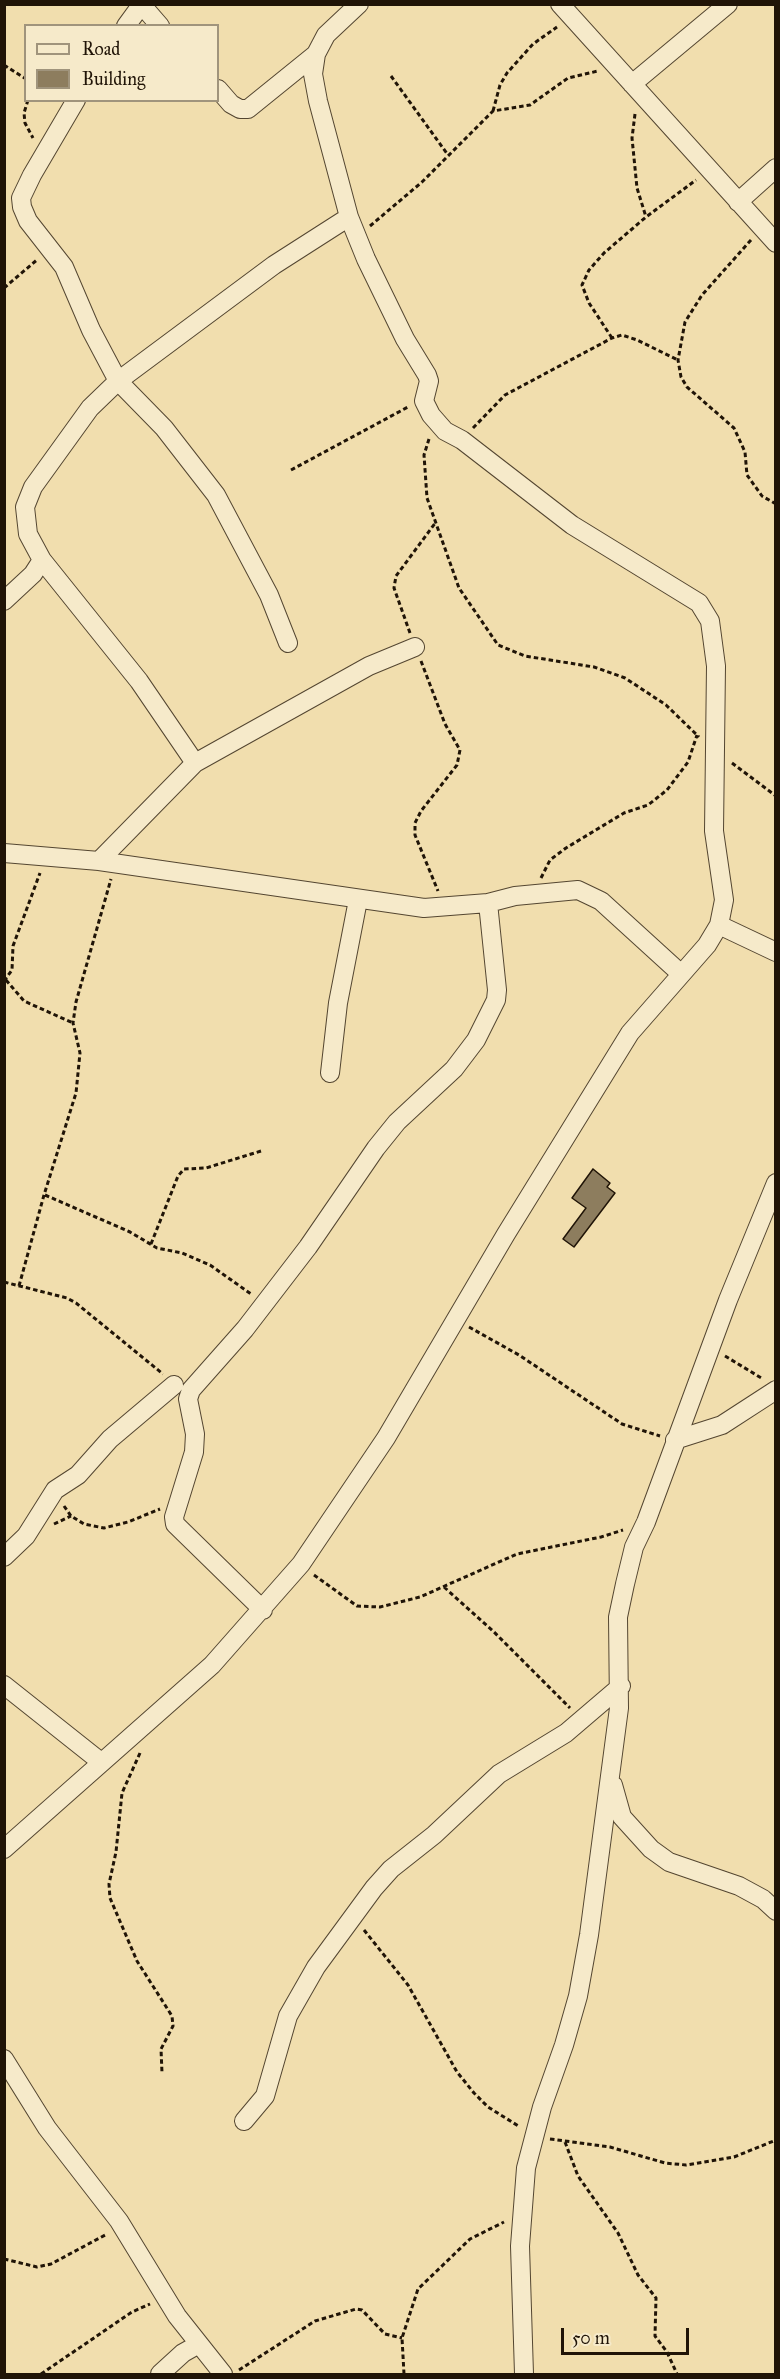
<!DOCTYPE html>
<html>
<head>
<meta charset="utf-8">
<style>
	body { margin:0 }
	#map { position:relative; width:780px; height:2379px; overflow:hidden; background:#f1deae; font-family:"IM FELL Great Primer",serif }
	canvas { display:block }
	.frame { position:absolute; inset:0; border:6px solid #201407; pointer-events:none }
	.legend { position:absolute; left:24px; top:24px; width:195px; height:78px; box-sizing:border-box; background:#f6eaca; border:2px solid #a0947c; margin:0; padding:8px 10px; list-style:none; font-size:18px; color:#201407 }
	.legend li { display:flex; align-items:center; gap:12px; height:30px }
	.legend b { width:30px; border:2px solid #a0947c }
	.scale { position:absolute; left:561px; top:2328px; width:128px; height:27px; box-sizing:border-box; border:3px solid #201407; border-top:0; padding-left:8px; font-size:18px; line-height:21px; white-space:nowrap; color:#201407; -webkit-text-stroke:4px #f6eaca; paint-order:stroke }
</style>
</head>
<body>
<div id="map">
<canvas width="780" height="2379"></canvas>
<div class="frame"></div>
<ul class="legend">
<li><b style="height:8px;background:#f6eaca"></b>Road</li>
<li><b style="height:16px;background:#8d7d5e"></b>Building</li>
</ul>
<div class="scale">50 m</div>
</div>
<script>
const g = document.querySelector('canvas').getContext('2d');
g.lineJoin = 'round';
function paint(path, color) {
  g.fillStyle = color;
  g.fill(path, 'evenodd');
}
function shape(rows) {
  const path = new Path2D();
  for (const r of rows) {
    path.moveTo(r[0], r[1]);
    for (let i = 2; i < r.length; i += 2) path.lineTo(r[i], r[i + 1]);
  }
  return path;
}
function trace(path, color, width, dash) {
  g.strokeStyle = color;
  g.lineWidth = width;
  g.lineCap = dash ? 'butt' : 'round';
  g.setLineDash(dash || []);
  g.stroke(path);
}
const building = shape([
	[593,1169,610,1183,607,1187,615,1193,574,1247,563,1239,586,1208,572,1198,593,1169]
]);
paint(building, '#8d7d5e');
trace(building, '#201407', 1.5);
const street = shape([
	[141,4,160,26],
	[560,4,776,243],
	[126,26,142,4],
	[632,84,728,4],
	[218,89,231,104,240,109,248,109,316,54],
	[76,100,32,175,21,198,22,207,28,221,64,267,91,330,118,381,164,428,216,495,269,595,288,643],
	[738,202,776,168],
	[42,560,139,681,195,763],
	[4,601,33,574,42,560,28,534,25,507,33,487,90,408,118,381,274,265,349,217],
	[4,853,99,861,424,908,488,903,515,896,578,890,601,901,680,973],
	[99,861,195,763,369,666,415,647],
	[719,925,776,952],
	[330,1073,338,1003,358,900],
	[675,1440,722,1425,776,1390],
	[4,1557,26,1536,55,1490,78,1475,110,1439,174,1385],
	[263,1610,175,1524,174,1517,194,1452,195,1434,188,1399,191,1390,245,1329,308,1247,376,1148,397,1122,454,1069,476,1040,496,1000,497,990,488,903],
	[4,1685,101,1762],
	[613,1785,622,1817,651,1849,669,1862,739,1886,763,1899,776,1911],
	[4,1849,212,1665,301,1564,386,1438,506,1234,630,1033,707,945,719,925,724,900,714,831,716,666,710,621,699,603,572,525,462,440,445,431,431,415,424,401,429,381,427,375,405,339,366,259,349,217,318,101,313,74,316,54,326,35,359,4],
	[4,2059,47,2128,119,2221,177,2316,223,2374],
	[244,2121,265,2096,288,2016,316,1967,374,1888,391,1869,434,1835,499,1774,566,1733,621,1686],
	[160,2374,183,2353,199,2344],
	[524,2374,520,2246,526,2168,542,2107,564,2045,578,1996,589,1935,619,1708,618,1617,625,1584,634,1547,646,1522,728,1300,776,1183]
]);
trace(street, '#544631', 20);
trace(shape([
	[4,65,26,79],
	[391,76,448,155],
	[28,100,24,113,25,123,33,138],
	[493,111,500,85,507,73,533,44,557,27],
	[635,114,632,138,637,188,646,217],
	[370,226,422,182,493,111,530,105,568,78,598,71],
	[751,240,702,295,685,322,678,360,681,377,687,387,734,428,745,452,747,475,762,496,776,504],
	[4,288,38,259],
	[612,338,589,303,582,285,589,270,604,253,646,217,696,180],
	[473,428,505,395,612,338,622,335,637,340,678,360],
	[429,439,424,455,427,498,459,588,498,645,525,656,594,667,625,678,666,705,699,737],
	[291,470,408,407],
	[410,633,394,588,396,576,436,522],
	[421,661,445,724,460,750,457,765,421,811,415,823,415,835,438,891],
	[732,763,776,796],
	[541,878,550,860,566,848,624,813,648,805,667,790,688,762,697,735],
	[6,980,24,1001,73,1023],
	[4,981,12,970,13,946,40,873],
	[45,1195,130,1232,157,1248,182,1253,210,1265,251,1294],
	[151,1244,178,1176,184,1169,206,1168,261,1151],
	[4,1282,67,1298,76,1303,163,1374],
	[19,1286,44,1195,76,1093,80,1053,73,1023,76,1002,111,879],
	[469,1327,519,1355,622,1424,660,1436],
	[725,1356,763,1379],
	[64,1506,71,1516,84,1524,104,1528,128,1522,160,1509],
	[54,1524,71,1516],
	[314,1575,357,1606,380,1607,420,1597,517,1554,601,1537,623,1530],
	[444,1587,493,1631,570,1708],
	[140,1753,122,1793,116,1852,109,1884,110,1898,137,1961,172,2016,173,2026,161,2049,162,2073],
	[364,1930,408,1985,457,2072,474,2093,488,2107,520,2127],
	[550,2139,610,2147,665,2163,686,2165,734,2157,776,2140],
	[565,2142,578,2176,618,2233,638,2275,656,2298,655,2336,667,2352,677,2374],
	[4,2259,37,2267,51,2264,107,2234],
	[239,2370,315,2321,356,2309,362,2310,385,2334,402,2338],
	[41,2374,132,2312,150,2304],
	[404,2374,402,2338,418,2289,470,2239,504,2222]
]), '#201407', 3, [4.5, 3]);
trace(street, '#f6eaca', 18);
</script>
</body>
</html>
